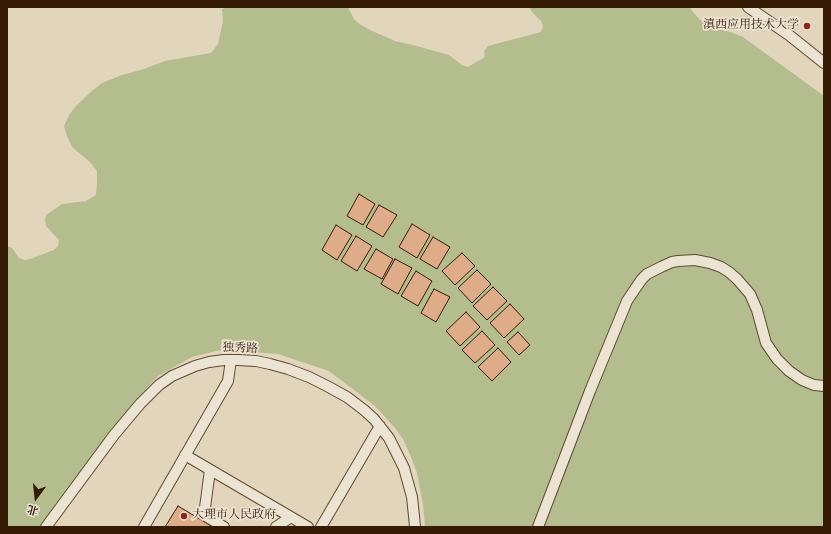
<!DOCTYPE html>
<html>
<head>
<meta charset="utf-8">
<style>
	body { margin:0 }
	#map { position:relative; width:831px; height:534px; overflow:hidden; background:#e1d5bb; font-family:"IM FELL English","Noto Serif SC",serif }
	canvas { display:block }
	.frame { position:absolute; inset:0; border:8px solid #351a04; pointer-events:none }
	.north { position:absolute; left:16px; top:478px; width:40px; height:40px; -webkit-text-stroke:3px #ece4d3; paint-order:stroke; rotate:195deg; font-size:11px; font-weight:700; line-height:16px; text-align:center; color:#351a04 }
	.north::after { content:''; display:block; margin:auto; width:14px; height:18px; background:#351a04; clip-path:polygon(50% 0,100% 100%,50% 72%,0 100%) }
</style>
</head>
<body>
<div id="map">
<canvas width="831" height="534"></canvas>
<div class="frame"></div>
<div class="north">北</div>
</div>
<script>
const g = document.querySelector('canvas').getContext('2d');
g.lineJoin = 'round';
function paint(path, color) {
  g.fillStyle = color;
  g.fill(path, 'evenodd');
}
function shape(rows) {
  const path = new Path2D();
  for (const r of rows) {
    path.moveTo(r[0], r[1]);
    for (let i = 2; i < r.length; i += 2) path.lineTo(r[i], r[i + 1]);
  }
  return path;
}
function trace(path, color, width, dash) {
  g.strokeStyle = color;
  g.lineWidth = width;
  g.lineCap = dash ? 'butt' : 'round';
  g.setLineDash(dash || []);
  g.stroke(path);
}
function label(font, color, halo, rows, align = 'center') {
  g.font = font + ' "IM FELL English","Noto Serif SC",serif';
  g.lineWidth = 3.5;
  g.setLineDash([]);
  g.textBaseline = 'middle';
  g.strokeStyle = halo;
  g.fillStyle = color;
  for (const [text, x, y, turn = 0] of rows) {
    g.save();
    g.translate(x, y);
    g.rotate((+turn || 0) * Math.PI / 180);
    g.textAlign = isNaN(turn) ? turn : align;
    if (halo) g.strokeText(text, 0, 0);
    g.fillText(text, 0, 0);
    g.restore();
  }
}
paint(shape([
	[228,7,348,7,354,19,358,23,370,30,395,41,413,45,449,55,462,65,468,67,485,57,484,51,488,46,541,32,543,26,541,21,532,12,529,7,689,7,700,20,743,37,824,96,824,527,425,527,423,504,417,473,411,457,403,439,395,428,375,406,329,371,278,354,229,350,216,351,192,357,158,376,132,404,113,433,39,527,7,527,7,246,12,248,19,258,24,260,30,259,54,250,58,246,59,240,46,226,45,220,46,215,62,204,86,201,96,195,97,183,97,171,90,162,72,147,67,136,64,126,69,115,76,106,93,90,102,83,122,75,144,69,165,61,211,53,218,44,223,21,222,9]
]), '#b4bd8e');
const building = shape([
	[359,194,375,204,363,225,347,216,359,194],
	[379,205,397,215,383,237,366,227,379,205],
	[412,224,430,235,417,258,399,247,412,224],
	[336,225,352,235,337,260,322,250,336,225],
	[356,236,372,246,357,271,341,261,356,236],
	[433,237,450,247,437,269,420,259,433,237],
	[376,249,393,259,382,279,364,269,376,249],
	[462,253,475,266,455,285,442,271,462,253],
	[395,259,412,268,398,294,381,284,395,259],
	[477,270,491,284,472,303,458,288,477,270],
	[416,271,432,281,418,306,401,296,416,271],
	[493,287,507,301,487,320,473,306,493,287],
	[434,289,450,297,436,322,421,313,434,289],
	[510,304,524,319,504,338,490,323,510,304],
	[466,312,480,327,460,346,446,331,466,312],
	[482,331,495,345,475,363,462,350,482,331],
	[518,332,530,345,519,355,507,342,518,332],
	[498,348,511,362,492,381,478,367,498,348],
	[178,506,213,527,165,527,178,506]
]);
paint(building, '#deac89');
trace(building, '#351a04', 1);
const minor = shape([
	[748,7,789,35,824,63],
	[185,455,308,527],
	[210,470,204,515,224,527],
	[46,527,114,435,140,404,159,385,172,376,195,366,209,362,224,360,238,360,256,361,270,364,288,369,309,377,327,386,347,397,364,410,374,419,389,438,404,468,412,497,414,516,415,527],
	[144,527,228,381,231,360],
	[276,527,291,517],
	[321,527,380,426],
	[538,527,590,391,627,301,637,286,642,279,647,274,661,267,672,262,678,261,695,260,710,263,721,267,729,272,737,279,750,294,757,310,766,343,777,359,789,371,802,380,814,385,824,386]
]);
trace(minor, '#604932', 12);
trace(minor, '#ece4d3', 10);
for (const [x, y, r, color] of [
	[807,26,4,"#8f2418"],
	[184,516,4,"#8f2418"]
]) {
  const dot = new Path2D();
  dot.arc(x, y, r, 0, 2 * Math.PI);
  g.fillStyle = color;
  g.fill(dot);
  trace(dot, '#ece4d3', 1.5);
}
label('12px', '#351a04', '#ece4d3', [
	["滇西应用技术大学",799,26],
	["大理市人民政府",192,516,"left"]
], 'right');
label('12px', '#351a04', '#ece4d3', [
	["独秀路",240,349,2]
]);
</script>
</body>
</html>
